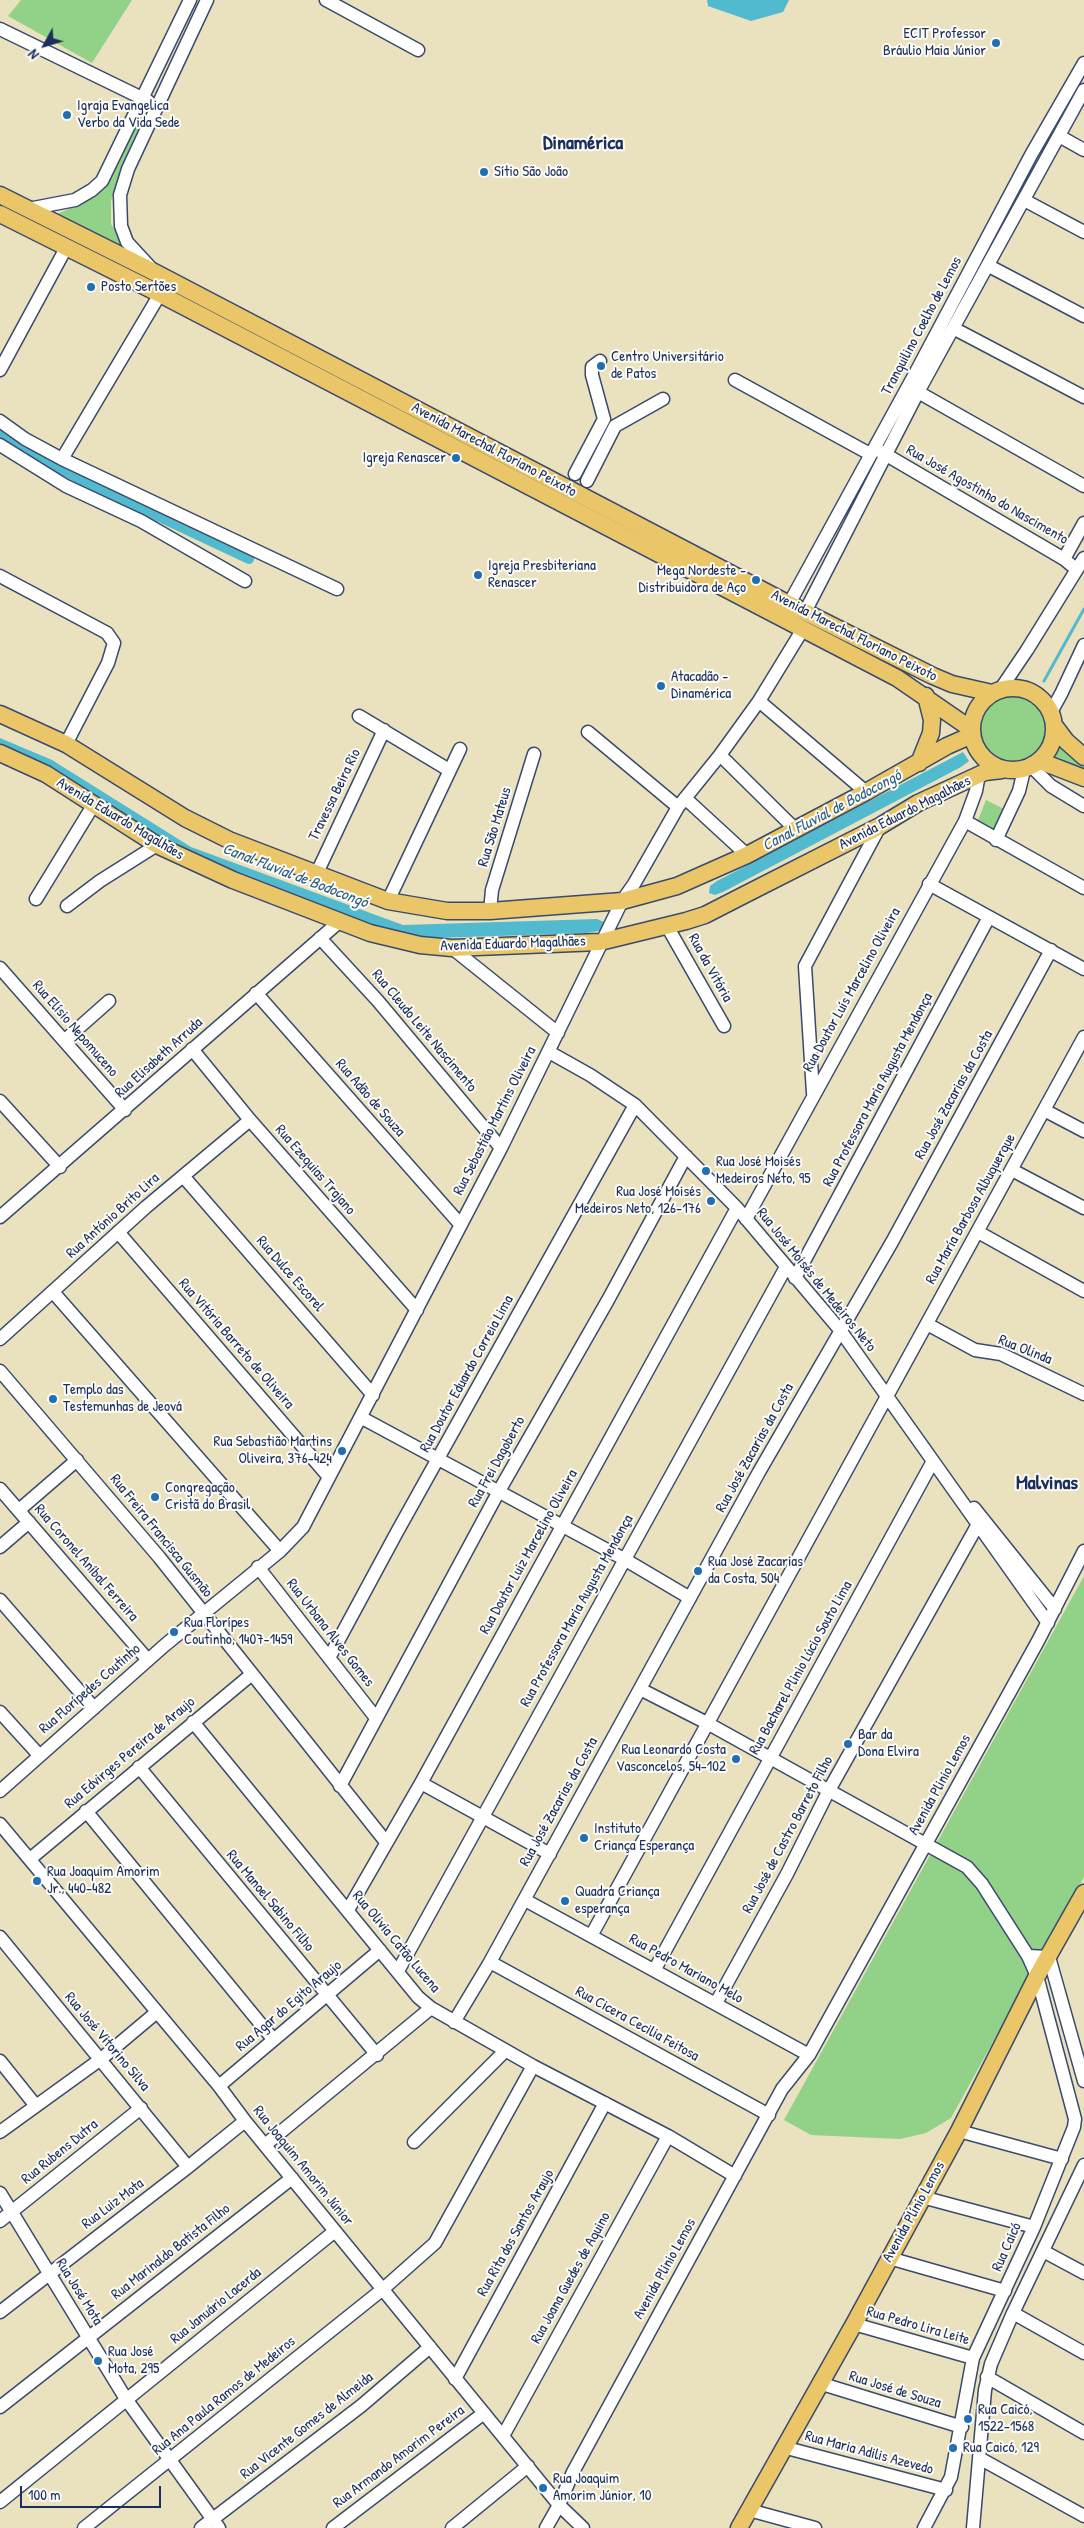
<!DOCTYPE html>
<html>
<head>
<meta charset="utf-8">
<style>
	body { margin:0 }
	#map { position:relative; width:1084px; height:2528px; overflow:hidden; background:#eae1be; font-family:"Patrick Hand",sans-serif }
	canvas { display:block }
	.north { position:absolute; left:20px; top:20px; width:50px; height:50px; -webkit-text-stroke:4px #fdfcf7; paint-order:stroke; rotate:231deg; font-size:14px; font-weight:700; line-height:20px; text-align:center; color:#1b2f5e }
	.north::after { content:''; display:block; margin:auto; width:18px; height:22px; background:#1b2f5e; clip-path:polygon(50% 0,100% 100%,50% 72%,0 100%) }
	.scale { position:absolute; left:20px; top:2486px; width:141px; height:22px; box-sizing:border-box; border:2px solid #1b2f5e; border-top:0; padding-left:6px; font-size:15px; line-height:18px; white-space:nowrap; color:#1b2f5e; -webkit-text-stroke:4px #fdfcf7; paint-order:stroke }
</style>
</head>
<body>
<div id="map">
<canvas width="1084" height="2528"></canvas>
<div class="north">N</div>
<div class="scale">100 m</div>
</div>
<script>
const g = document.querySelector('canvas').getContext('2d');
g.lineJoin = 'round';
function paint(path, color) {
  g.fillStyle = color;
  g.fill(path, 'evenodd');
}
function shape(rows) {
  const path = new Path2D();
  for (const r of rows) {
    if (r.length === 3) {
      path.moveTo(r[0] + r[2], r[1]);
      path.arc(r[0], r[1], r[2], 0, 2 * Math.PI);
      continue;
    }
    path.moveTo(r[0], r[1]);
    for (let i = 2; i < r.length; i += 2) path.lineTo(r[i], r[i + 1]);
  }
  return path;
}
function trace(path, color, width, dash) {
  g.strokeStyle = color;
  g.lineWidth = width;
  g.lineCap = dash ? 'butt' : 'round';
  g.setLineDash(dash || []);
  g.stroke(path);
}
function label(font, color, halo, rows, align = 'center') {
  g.font = font + ' "Patrick Hand",sans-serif';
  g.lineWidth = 4;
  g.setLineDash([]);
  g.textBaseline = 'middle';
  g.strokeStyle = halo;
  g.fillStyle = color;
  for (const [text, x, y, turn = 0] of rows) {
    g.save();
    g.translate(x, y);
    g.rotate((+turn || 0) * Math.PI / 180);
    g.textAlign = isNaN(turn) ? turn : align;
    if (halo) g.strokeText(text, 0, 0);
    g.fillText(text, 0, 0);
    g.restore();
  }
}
paint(shape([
	[21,0,132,0,92,63,8,16],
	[137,125,141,129,119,176,111,201,111,224,129,253,55,215,95,197,107,181],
	[1012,730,39],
	[1055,740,1084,760,1084,777,1043,760,1051,752],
	[986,800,1004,809,994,831,977,823],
	[1084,1576,1084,1877,951,2118,926,2133,900,2139,811,2135,784,2120]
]), '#92d188');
paint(shape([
	[707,0,789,0,783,12,751,21,708,6],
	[0,738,52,760,191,847,403,925,597,919,609,924,604,930,587,933,406,939,190,858,0,748],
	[963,752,969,761,961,767,723,892,715,895,709,893,710,886,717,881]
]), '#51bace');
trace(shape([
	[1044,681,1084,609]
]), '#51bace', 3);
trace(shape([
	[0,435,85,482,249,559]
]), '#51bace', 10);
const minor = shape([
	[326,0,418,50],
	[0,29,148,101],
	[1059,136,1084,150],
	[1024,200,1084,232],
	[28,209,75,200,92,190,102,181,190,0],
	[989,266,1084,316],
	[151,268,127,242,121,226,120,195,128,169,207,0],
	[953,328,1084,397],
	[0,370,66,248],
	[735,380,870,454],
	[918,392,1084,486],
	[0,421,25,439,62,459,337,589],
	[0,445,66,486,141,521,245,581],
	[878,450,1064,559,1076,569],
	[62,459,160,294],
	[575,474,604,419,592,375,592,367,600,361],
	[587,481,615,426,663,399],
	[1064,559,1084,523],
	[0,576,107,633,114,643,108,663,66,744],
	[789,604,916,372,1031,155,1084,63],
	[805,612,918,392,1084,90],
	[1000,690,1027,650,1084,558],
	[759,701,866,792],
	[1051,712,1061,694,1084,645],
	[359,716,449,770],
	[588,732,678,807],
	[720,755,795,829],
	[1032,767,1051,786,1084,806],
	[685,798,747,855],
	[965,821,1084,888],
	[996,840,1019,791,1024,770],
	[316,875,384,730],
	[929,884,1084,969],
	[36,899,94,804],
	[388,901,460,749],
	[67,906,100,881,157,845],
	[490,911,492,890,534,754],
	[667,926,724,1026],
	[320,938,378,1001,501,1148],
	[452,948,558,1033],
	[0,968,125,1110],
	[256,993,460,1224],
	[65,1040,109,1001],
	[192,1049,250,1120,417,1310],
	[549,1052,590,1075,635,1105,737,1208,840,1330,1048,1623],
	[813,1093,805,966,880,826],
	[0,1101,60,1167],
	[1044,1110,1084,1131],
	[1012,1170,1084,1208],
	[183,1176,373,1395],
	[0,1217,339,922],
	[746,1219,965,821,976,791,979,774],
	[118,1232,329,1477],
	[978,1232,1084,1291],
	[795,1278,989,917],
	[53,1292,280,1551],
	[927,1324,975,1350,1001,1354,1084,1394],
	[0,1339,146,1207,250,1120],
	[0,1371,159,1557,386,1842],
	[362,1418,624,1559,690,1598],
	[0,1489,147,1659],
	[974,1508,1055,1609],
	[19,1510,77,1460],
	[0,1547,29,1522],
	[258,1567,376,1718],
	[0,1600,94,1708],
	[329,1658,397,1532,635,1105],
	[640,1689,707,1723,967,1867,982,1884,1028,1956,1037,1976,1075,2119,1074,2127,1034,2227,973,2358,951,2477,924,2528],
	[0,1712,39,1755],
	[193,1722,418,1997,431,2008,533,2066,668,2136,735,2176],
	[139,1767,377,2055],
	[421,1783,550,1854],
	[340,1786,499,1491,608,1300,686,1156],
	[0,1791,165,1645,280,1551,303,1527,501,1148,622,901,634,884,678,807,720,755,759,701,803,629],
	[86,1811,273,2039],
	[0,1824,219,2086,245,2121,559,2505,583,2528],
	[30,1859,252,1674],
	[525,1900,809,2055,1038,1641,1084,1551],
	[348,1910,421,1783,737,1208],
	[591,1936,1084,1037],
	[0,1937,188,2167],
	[1028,1956,1049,1957,1084,2081],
	[490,1962,769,2115],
	[655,1969,933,1461],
	[398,1971,786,1267],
	[716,2003,787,1874,828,1792,977,1526],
	[454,2022,490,1962,759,1472,892,1242,1051,950],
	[0,2061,36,2106],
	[219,2086,380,1950],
	[959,2131,1062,2159],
	[0,2132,101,2059,157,2012],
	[414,2142,505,2051],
	[265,2145,431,2008],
	[0,2193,126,2399,219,2528],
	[922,2197,1034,2227],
	[0,2221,141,2108],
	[1043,2251,1084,2273],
	[889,2258,1005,2291],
	[0,2312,188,2167,245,2121],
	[1013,2313,1084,2353],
	[854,2324,973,2358],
	[987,2377,1084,2433],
	[455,2379,605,2103],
	[819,2383,962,2427],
	[0,2407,292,2178],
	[503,2436,668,2136],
	[783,2447,946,2490],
	[981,2459,1084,2516],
	[0,2502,335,2231],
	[749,2510,815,2528],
	[84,2528,383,2289,435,2243,533,2066],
	[201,2528,361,2406,430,2347],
	[333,2528,484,2413],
	[452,2528,528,2466],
	[546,2528,559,2505,573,2472,782,2089,809,2055],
	[973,2528,985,2390,991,2364,1013,2313,1084,2165]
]);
const major = shape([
	[0,195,156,273,789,604,933,676,952,684,992,693],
	[0,214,160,294,897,678,971,729],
	[1013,729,41],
	[0,714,66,744,185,818,229,840,388,901,447,911,490,911,622,901,677,886,747,855,866,792,947,746,972,735],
	[1054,725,1066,741,1084,757],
	[0,753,46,774,157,845,233,880,370,933,420,945,452,948,600,942,686,921,705,915,744,895,880,826,918,803,985,772,1002,770],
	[1040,761,1084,778],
	[919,763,931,733,932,720,926,696],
	[739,2528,854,2324,959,2131,1037,1976,1084,1893]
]);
trace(minor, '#3a4a6c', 15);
trace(major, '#3a4a6c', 19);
trace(minor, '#fff', 12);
trace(major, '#eac669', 16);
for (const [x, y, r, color] of [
	[996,43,5,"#1f6fb2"],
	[67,115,5,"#1f6fb2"],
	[484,172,5,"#1f6fb2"],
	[91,287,5,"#1f6fb2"],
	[601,366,5,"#1f6fb2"],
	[456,458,5,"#1f6fb2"],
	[478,575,5,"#1f6fb2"],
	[756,580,5,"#1f6fb2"],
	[661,686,5,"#1f6fb2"],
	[706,1171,5,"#1f6fb2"],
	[711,1201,5,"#1f6fb2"],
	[53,1399,5,"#1f6fb2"],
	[342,1451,5,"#1f6fb2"],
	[155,1497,5,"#1f6fb2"],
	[698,1571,5,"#1f6fb2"],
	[174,1632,5,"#1f6fb2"],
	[848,1744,5,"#1f6fb2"],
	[736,1759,5,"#1f6fb2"],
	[584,1838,5,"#1f6fb2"],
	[37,1881,5,"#1f6fb2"],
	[565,1901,5,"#1f6fb2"],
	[98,2361,5,"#1f6fb2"],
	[968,2419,5,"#1f6fb2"],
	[953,2448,5,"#1f6fb2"],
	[543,2488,5,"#1f6fb2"]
]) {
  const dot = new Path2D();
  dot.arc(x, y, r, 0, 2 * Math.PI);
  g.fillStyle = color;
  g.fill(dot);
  trace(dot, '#fdfcf7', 2);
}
label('15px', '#1b2f5e', '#fdfcf7', [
	["ECIT Professor",986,34,"right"],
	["Bráulio Maia Júnior",986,51,"right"],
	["Igraja Evangelica",77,106],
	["Verbo da Vida Sede",77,123],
	["Sítio São João",494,172],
	["Posto Sertões",101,287],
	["Centro Universitário",611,357],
	["de Patos",611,374],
	["Igreja Renascer",446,458,"right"],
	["Igreja Presbiteriana",488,566],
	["Renascer",488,583],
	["Mega Nordeste -",746,571,"right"],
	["Distribuidora de Aço",746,588,"right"],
	["Atacadão -",671,677],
	["Dinamérica",671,694],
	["Rua José Moisés",716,1162],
	["Medeiros Neto, 95",716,1179],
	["Rua José Moisés",701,1192,"right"],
	["Medeiros Neto, 126-176",701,1209,"right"],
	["Templo das",63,1390],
	["Testemunhas de Jeová",63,1407],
	["Rua Sebastião Martins",332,1442,"right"],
	["Oliveira, 376-424",332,1459,"right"],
	["Congregação",165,1488],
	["Cristã do Brasil",165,1505],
	["Rua José Zacarias",708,1562],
	["da Costa, 504",708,1579],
	["Rua Florípes",184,1623],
	["Coutinho, 1407-1459",184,1640],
	["Bar da",858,1735],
	["Dona Elvira",858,1752],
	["Rua Leonardo Costa",726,1750,"right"],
	["Vasconcelos, 54-102",726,1767,"right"],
	["Instituto",594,1829],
	["Criança Esperança",594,1846],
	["Rua Joaquim Amorim",47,1872],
	["Jr., 440-482",47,1889],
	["Quadra Criança",575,1892],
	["esperança",575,1909],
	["Rua José",108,2352],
	["Mota, 295",108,2369],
	["Rua Caicó,",978,2410],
	["1522-1568",978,2427],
	["Rua Caicó, 129",963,2448],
	["Rua Joaquim",553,2479],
	["Amorim Júnior, 10",553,2496]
], 'left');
label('15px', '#1b2f5e', '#fdfcf7', [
	["Tranquilino Coelho de Lemos",922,326,-62],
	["Avenida Marechal Floriano Peixoto",494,450,28],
	["Rua José Agostinho do Nascimento",987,495,30],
	["Avenida Marechal Floriano Peixoto",854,636,27],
	["Travessa Beira Rio",335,795,-64],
	["Avenida Eduardo Magalhães",905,813,-27],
	["Avenida Eduardo Magalhães",120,819,31],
	["Rua São Mateus",495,827,-73],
	["Avenida Eduardo Magalhães",513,944,-2],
	["Rua da Vitória",710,968,61],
	["Rua Doutor Luís Marcelino Oliveira",852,990,-61],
	["Rua Elísio Nepomuceno",75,1029,49],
	["Rua Cleudo Leite Nascimento",424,1031,50],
	["Rua Elisabeth Arruda",159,1058,-42],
	["Rua Professora Maria Augusta Mendonça",878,1090,-62],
	["Rua José Zacarias da Costa",954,1095,-61],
	["Rua Adão de Souza",370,1098,49],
	["Rua Sebastião Martins Oliveira",495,1121,-63],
	["Rua Ezequias Trajano",315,1170,49],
	["Rua María Barbosa Albuquerque",971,1209,-61],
	["Rua António Brito Lira",113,1216,-42],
	["Rua Dulce Escorel",290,1274,49],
	["Rua José Moisés de Medeiros Neto",816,1280,51],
	["Rua Vitória Barreto de Oliveira",236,1344,49],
	["Rua Olinda",1025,1350,22],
	["Rua Doutor Eduardo Correia Lima",467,1374,-61],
	["Rua José Zacarias da Costa",755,1448,-61],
	["Rua Frei Dagoberto",497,1462,-61],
	["Rua Freira Francisca Gusmão",161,1536,51],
	["Rua Doutor Luiz Marcelino Oliveira",529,1552,-61],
	["Rua Coronel Aníbal Ferreira",86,1563,49],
	["Rua Professora Maria Augusta Mendonça",577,1611,-61],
	["Rua Urbana Alves Gomes",330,1633,52],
	["Rua Bacharel Plinio Lúcio Souto Lima",801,1668,-61],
	["Rua Florípedes Coutinho",90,1689,-41],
	["Rua Edvirges Pereira de Araujo",130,1753,-40],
	["Avenida Plinio Lemos",940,1785,-61],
	["Rua José Zacarias da Costa",559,1802,-61],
	["Rua José de Castro Barreto Filho",788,1835,-62],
	["Rua Manoel Sabino Filho",270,1901,50],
	["Rua Olivia Catão Lucena",396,1942,50],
	["Rua Pedro Mariano Melo",686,1969,29],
	["Rua Agar do Egito Araujo",289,2006,-40],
	["Rua Cicera Cecilia Feitosa",637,2024,29],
	["Rua José Vitorino Silva",107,2042,50],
	["Rua Rubens Dutra",60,2152,-39],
	["Rua Joaquim Amorim Júnior",303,2166,51],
	["Rua Luiz Mota",113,2204,-37],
	["Avenida Plínio Lemos",914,2212,-61],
	["Rua Rita dos Santos Araujo",516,2233,-61],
	["Rua Caicó",1007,2247,-66],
	["Rua Marinaldo Batista Filho",171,2252,-38],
	["Avenida Plinio Lemos",665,2269,-61],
	["Rua Joana Guedes de Aquino",571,2278,-61],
	["Rua José Mota",79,2292,58],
	["Rua Januário Lacerda",216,2306,-39],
	["Rua Pedro Lira Leite",918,2326,16],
	["Rua José de Souza",895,2390,17],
	["Rua Ana Paula Ramos de Medeiros",224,2396,-39],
	["Rua Vicente Gomes de Almeida",307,2426,-38],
	["Rua Maria Adilis Azevedo",869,2453,15],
	["Rua Armando Amorim Pereira",399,2457,-37]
]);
label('italic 16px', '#2e6085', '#fdfcf7', [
	["Canal Fluvial de Bodocongó",832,811,-28],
	["Canal Fluvial de Bodocongó",295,876,21]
]);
label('bold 20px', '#1b2f5e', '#fdfcf7', [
	["Dinamérica",583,144],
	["Malvinas",1047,1484]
]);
</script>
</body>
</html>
